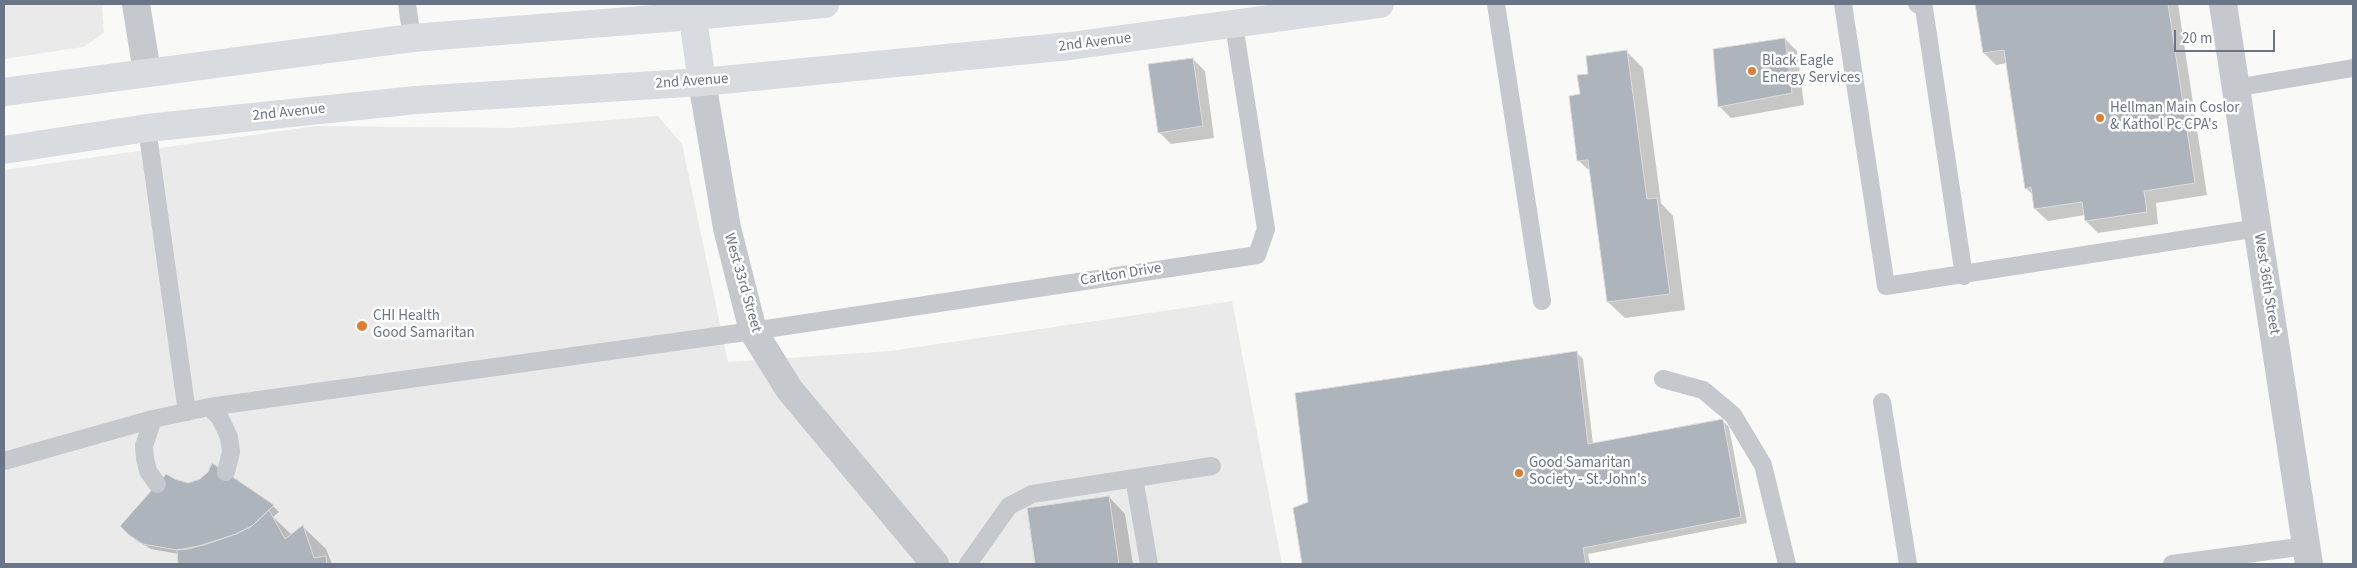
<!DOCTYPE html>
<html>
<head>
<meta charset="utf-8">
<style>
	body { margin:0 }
	#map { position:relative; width:2357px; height:568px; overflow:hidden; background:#f9f9f7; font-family:"Source Sans 3",sans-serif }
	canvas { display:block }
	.frame { position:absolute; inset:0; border:5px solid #6a7487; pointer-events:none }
	.scale { position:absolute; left:2174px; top:30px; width:101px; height:22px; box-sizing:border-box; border:2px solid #6a7487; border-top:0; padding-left:6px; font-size:15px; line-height:18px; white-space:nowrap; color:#6a7487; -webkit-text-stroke:4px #fff; paint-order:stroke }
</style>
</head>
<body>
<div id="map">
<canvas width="2357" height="568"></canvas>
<div class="frame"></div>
<div class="scale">20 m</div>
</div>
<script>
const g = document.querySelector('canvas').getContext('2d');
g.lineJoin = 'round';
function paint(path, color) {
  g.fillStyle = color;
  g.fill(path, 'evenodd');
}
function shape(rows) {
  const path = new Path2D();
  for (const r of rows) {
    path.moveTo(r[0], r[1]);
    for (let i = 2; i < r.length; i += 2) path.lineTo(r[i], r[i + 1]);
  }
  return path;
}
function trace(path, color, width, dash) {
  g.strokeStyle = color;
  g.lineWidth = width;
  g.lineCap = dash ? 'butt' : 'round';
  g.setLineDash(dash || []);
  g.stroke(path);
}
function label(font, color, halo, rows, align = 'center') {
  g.font = font + ' "Source Sans 3",sans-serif';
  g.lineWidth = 5;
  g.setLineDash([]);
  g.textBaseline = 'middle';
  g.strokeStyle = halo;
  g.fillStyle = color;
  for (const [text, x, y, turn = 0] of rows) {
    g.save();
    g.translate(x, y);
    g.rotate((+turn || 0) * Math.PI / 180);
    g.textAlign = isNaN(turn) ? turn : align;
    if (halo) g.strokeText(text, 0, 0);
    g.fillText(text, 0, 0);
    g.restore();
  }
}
paint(shape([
	[4,4,102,4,104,33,83,47,4,59],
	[658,116,682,144,728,362,890,351,1232,301,1282,564,4,564,4,170,316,126,511,128]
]), '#eaeaea');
paint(shape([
	[1977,4,2178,4,2207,195,2156,203,2158,224,2098,233,2086,221,2085,215,2048,221,2035,209,2034,196,2026,188,2007,63,1996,65,1984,53],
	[1785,39,1797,51,1804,105,1731,118,1719,106],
	[1627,52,1643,68,1661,203,1673,216,1685,310,1625,318,1608,302,1592,173,1578,160,1581,95,1589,75],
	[1193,59,1205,71,1214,138,1171,144,1159,132],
	[1577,353,1583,359,1593,444,1723,421,1729,427,1747,523,1588,554,1590,564,1303,564,1294,509,1309,503],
	[175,480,273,506,279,512,273,517,292,535,303,527,326,549,332,564,179,564,179,554,151,549,137,541,122,526],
	[1109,497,1125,514,1133,564,1036,564,1028,509]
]), '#0003');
const building = shape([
	[1975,4,2168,4,2195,183,2144,191,2147,212,2085,221,2082,202,2034,209,2031,187,2025,189,2004,50,1983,53,1975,4],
	[1785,38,1792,93,1718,107,1713,49,1785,38],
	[1627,50,1647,199,1657,198,1670,294,1607,302,1588,160,1577,161,1569,96,1580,94,1577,75,1588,74,1586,56,1627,50],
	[1193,58,1203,126,1158,133,1148,64,1193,58],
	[1577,351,1588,444,1723,419,1741,517,1583,548,1586,564,1302,564,1293,508,1308,502,1295,393,1577,351],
	[212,463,274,505,252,526,236,534,189,549,177,550,143,544,129,535,120,526,166,474,175,479,188,483,200,479,208,472,212,463],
	[1109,496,1119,564,1035,564,1027,508,1109,496],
	[269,510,285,539,303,525,314,558,326,556,327,564,178,564,177,550,204,545,236,534,252,526,269,510]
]);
paint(building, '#aeb4bb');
trace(building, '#dbdbd9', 1);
trace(shape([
	[407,4,412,38],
	[1496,4,1542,301],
	[1843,4,1886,286,2258,228],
	[1917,4,1924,8,1964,276],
	[2235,88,2353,68],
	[147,128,187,412],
	[1663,379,1703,390,1733,415,1763,465,1787,564],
	[1882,402,1908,564],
	[209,407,220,418,229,437,231,452,226,472],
	[153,419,144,446,145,458,148,471,157,484],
	[4,461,153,419,209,407,753,331,1257,255,1266,229,1234,25],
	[1134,478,1149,564],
	[968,564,1009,506,1032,494,1212,466],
	[2172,564,2306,546]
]), '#c5c8cc', 18);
trace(shape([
	[136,4,147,72],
	[2223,4,2309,564],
	[702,82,727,228,753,331,789,389,935,564]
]), '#c5c8cc', 28);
trace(shape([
	[691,4,702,82],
	[4,92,412,38,693,16,825,4],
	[4,150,147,128,416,100,702,82,1070,46,1380,4]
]), '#d8dbdf', 28);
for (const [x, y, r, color] of [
	[1752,71,5,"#dd7e33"],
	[2100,118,5,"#dd7e33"],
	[362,326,6,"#dd7e33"],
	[1519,473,5,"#dd7e33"]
]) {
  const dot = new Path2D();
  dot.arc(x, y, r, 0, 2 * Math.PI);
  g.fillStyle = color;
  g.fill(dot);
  trace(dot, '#fff', 2);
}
label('15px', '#6a7487', '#fff', [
	["2nd Avenue",1095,43,-7],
	["2nd Avenue",692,82,-4],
	["2nd Avenue",289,113,-6],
	["Carlton Drive",1121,275,-9],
	["West 33rd Street",742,283,74],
	["West 36th Street",2266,284,81]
]);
label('15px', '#6a7487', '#fff', [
	["Black Eagle",1762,62],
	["Energy Services",1762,79],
	["Hellman Main Coslor",2110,109],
	["& Kathol Pc CPA's",2110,126],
	["CHI Health",373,317],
	["Good Samaritan",373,334],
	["Good Samaritan",1529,464],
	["Society - St. John's",1529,481]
], 'left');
</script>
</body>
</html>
